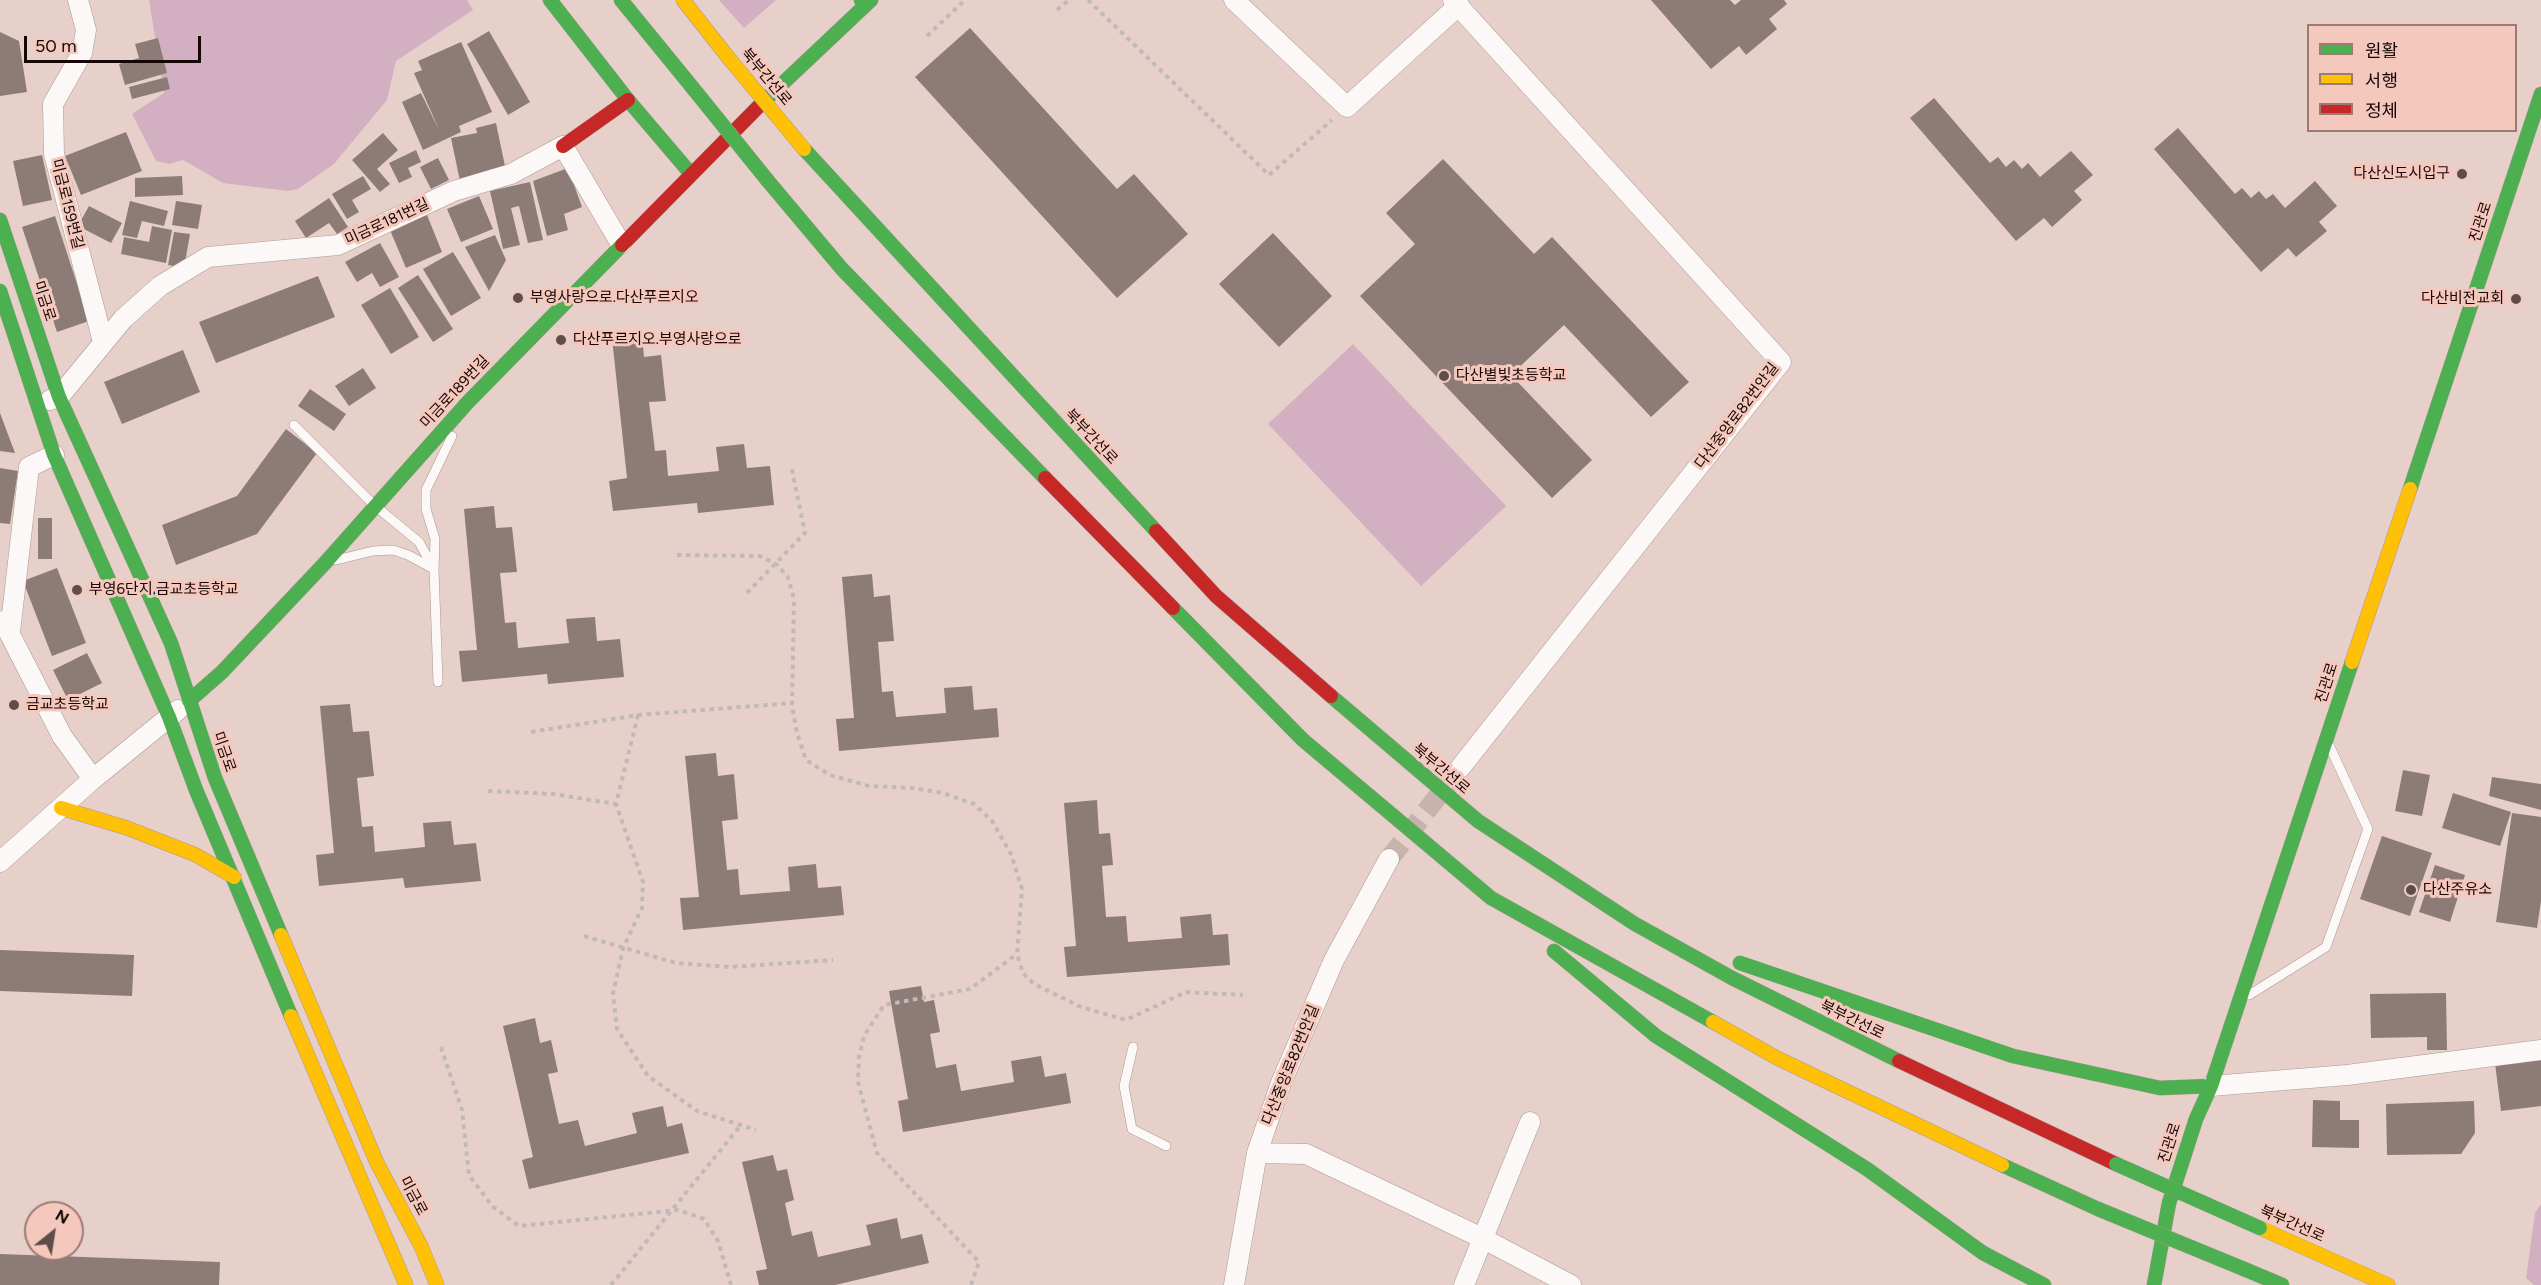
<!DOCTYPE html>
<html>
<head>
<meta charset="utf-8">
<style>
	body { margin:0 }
	#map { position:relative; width:2541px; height:1285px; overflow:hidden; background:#e8d0ca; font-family:Figtree,"Noto Sans KR",sans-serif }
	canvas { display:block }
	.legend { position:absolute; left:2307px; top:24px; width:210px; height:108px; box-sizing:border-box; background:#f5c8bd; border:2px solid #9b7b73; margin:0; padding:8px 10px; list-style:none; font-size:18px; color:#150705 }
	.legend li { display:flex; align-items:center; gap:12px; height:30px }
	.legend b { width:30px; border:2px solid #9b7b73 }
	.north { position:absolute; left:24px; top:1201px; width:60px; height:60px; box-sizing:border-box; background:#f5c8bd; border:2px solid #9b7b73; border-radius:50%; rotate:30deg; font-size:16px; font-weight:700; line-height:24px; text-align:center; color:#150705 }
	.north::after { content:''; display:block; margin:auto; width:21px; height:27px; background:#5f4d4a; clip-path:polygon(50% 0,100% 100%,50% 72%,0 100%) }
	.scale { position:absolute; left:24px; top:36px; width:177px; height:27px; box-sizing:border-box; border:3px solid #150705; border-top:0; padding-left:8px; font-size:18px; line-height:21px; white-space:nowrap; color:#150705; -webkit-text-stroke:4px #f5c8bd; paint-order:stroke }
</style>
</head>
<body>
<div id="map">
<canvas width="2541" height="1285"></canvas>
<ul class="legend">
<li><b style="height:8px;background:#4caf50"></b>원활</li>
<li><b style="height:8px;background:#ffc107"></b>서행</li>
<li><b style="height:8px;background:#c62828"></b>정체</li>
</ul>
<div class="north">N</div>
<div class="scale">50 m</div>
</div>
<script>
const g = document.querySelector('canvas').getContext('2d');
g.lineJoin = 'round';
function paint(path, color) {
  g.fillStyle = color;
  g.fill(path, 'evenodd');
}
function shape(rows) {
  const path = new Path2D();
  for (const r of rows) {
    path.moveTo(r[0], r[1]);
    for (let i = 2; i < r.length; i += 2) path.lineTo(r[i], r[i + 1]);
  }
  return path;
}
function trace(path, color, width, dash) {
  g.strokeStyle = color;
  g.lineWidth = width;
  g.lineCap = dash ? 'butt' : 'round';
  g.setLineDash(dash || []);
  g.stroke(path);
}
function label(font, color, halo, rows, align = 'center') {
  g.font = font + ' Figtree,"Noto Sans KR",sans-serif';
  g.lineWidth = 6;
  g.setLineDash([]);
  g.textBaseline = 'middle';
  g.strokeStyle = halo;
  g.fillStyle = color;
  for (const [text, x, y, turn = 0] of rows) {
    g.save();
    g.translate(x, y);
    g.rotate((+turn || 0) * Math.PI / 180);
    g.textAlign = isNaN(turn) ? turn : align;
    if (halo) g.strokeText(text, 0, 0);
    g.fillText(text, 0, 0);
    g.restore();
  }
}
paint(shape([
	[149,0,467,0,473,10,396,61,387,100,334,164,298,189,288,191,223,183,183,160,169,164,156,161,132,114,164,93],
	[719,0,776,0,744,28],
	[1353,344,1506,506,1421,586,1268,424],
	[2541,1204,2541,1285,2534,1285,2526,1278,2535,1213]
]), '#d3b0c1');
paint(shape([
	[1651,0,1730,0,1735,5,1741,0,1784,0,1787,4,1769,19,1777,29,1746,55,1739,46,1711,69],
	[970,28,1117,189,1134,174,1188,234,1117,298,915,77],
	[489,31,530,102,508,115,467,44],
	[0,32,19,41,27,92,0,96],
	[158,38,167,73,125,85,119,64,139,58,135,44],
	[461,42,492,112,459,126,461,132,423,150,402,102,421,93,440,132,414,73,422,70,418,61],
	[167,77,170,89,132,99,129,87],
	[1934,98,1990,163,1998,157,2006,167,2014,160,2022,169,2028,163,2040,177,2071,151,2093,175,2074,191,2082,200,2052,227,2044,218,2016,241,1910,118],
	[496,123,506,171,460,181,451,138,477,133,476,128],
	[2178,128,2235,194,2242,188,2251,198,2259,191,2266,199,2273,194,2285,208,2315,181,2337,206,2319,222,2327,231,2296,257,2288,248,2261,272,2154,149],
	[126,132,142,171,81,195,65,156],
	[383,133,398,150,377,169,390,184,380,192,352,160],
	[416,150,421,162,408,168,412,177,399,183,389,163],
	[42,155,52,200,23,206,13,161],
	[438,158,449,180,431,189,420,167],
	[1443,159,1534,254,1552,237,1689,382,1651,417,1564,325,1511,375,1592,460,1552,498,1360,296,1415,244,1386,213],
	[568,168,582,207,564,214,568,230,547,236,533,181],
	[182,176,183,195,135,197,135,178],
	[363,176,371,189,352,200,359,212,347,219,332,194],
	[530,182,543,240,528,243,519,206,511,208,520,245,503,249,490,191],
	[479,196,493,229,461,242,447,209],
	[329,198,348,227,337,234,329,223,306,238,295,221],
	[130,201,168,211,164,226,142,221,137,238,122,235],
	[176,201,202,205,198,229,172,225],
	[89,206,122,223,111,243,78,226],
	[427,215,442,252,406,268,390,230],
	[55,216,89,321,57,332,22,227],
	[152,226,172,230,166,263,121,254,124,237,149,242],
	[174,232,190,234,184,268,168,265],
	[1273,233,1332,296,1279,347,1219,284],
	[495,235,506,260,489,291,465,247],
	[380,243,399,277,380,287,372,273,357,282,345,262],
	[453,252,481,298,451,316,423,269],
	[418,275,453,329,433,342,398,288],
	[318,276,335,317,216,363,199,322],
	[390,288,419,337,391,354,361,305],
	[642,335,644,357,661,355,666,401,649,402,655,451,666,450,668,476,719,471,716,447,744,444,747,468,770,466,774,505,698,513,697,503,613,511,609,481,627,478,612,338],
	[183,350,200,392,122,424,104,382],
	[363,368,376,388,349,406,335,386],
	[310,389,346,414,334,431,298,406],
	[0,413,15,453,0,451],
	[286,429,317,453,257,534,176,565,162,525,237,496],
	[0,468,18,471,10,524,0,523],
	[494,506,496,528,512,527,517,572,500,573,505,623,516,622,518,648,569,643,566,619,595,617,597,641,620,639,624,677,548,684,547,674,462,682,459,651,477,650,464,509],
	[38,518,52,518,52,559,38,559],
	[57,568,86,643,52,656,23,581],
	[872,574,874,597,890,595,894,641,878,642,882,692,893,691,896,717,946,713,944,688,972,686,974,710,997,708,999,737,839,751,836,719,854,718,842,577],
	[87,653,102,683,68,700,53,670],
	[350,704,353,732,369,731,374,776,357,778,362,827,373,826,375,852,425,847,423,823,451,821,454,845,476,843,481,881,405,888,403,878,319,886,316,855,334,853,320,706],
	[716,753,718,776,734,774,738,819,722,821,727,870,738,869,740,895,790,891,788,867,816,864,818,888,841,886,844,915,683,930,680,898,699,897,685,756],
	[2403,770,2430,775,2422,816,2395,811],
	[2492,777,2541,784,2541,810,2489,796],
	[2453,793,2511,812,2500,846,2442,828],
	[1097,800,1099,834,1110,833,1113,865,1102,866,1106,917,1126,916,1128,942,1182,938,1180,917,1211,914,1213,935,1228,934,1230,965,1067,977,1064,947,1076,946,1064,803],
	[2512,813,2541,817,2541,901,2537,928,2496,922],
	[2382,836,2432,853,2410,916,2360,899],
	[2435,865,2465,875,2450,922,2419,912],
	[0,950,134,955,132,996,0,991],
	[921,986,924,1002,934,1000,940,1032,930,1034,936,1068,956,1064,961,1091,1014,1082,1011,1061,1041,1056,1045,1077,1066,1073,1071,1103,903,1132,898,1101,908,1099,889,991],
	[2446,993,2447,1050,2427,1050,2427,1037,2371,1038,2370,994],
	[535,1018,540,1043,551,1040,558,1072,548,1074,559,1124,578,1120,585,1146,637,1133,632,1113,663,1106,667,1127,682,1123,689,1153,529,1189,522,1160,533,1157,503,1026],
	[2541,1058,2541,1106,2501,1111,2495,1063],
	[2313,1100,2340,1101,2340,1120,2359,1120,2359,1148,2312,1147],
	[2474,1101,2475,1133,2461,1154,2387,1155,2386,1104],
	[773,1155,777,1171,787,1169,794,1200,785,1203,792,1236,812,1231,818,1257,871,1245,866,1225,897,1218,901,1239,922,1234,929,1263,835,1285,759,1285,756,1271,767,1269,742,1162],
	[0,1254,220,1262,219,1285,0,1285]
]), '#8c7b77');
trace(shape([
	[1389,859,1460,768]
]), '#c8b2ac', 20, [20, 10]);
const lane = shape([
	[294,425,374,505,419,542,434,569,438,682],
	[336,560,373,551,393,550,408,555,434,569,435,539,426,509,426,490,452,436],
	[2249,995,2326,947,2368,829,2330,747],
	[1133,1047,1124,1086,1132,1129,1166,1146]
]);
const street = shape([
	[78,0,86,30,82,53,53,104,54,154,103,342],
	[1234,0,1347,107,1459,5],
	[1453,0,1781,362,1460,768],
	[50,400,59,397,123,319,160,286,208,257,338,245,454,191,511,174,563,146,621,244],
	[3,621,62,736,93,779],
	[10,632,29,467,54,455],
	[0,862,93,779,178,710],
	[2211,1086,2347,1075,2541,1050],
	[1257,1153,1306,1154,1482,1238,1571,1285],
	[1234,1285,1257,1153,1281,1083,1334,960,1389,859],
	[1464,1285,1530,1122]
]);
const fast = shape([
	[550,0,628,100,691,174],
	[621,0,692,87],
	[861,0,866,4],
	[764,101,871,0],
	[804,149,1156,531],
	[768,181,842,269,1045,478],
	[0,220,59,397,171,643,215,778,281,935],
	[0,291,54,455,169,717,196,790,291,1016],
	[2410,489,2541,94],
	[1173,608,1303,740,1491,898,1713,1022],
	[1331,696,1478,821,1635,924,1732,978,1899,1061],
	[189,701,222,672,325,563,468,402,622,245],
	[1554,951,1656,1036,1867,1169,1983,1253,2044,1285],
	[1740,963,2013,1056,2160,1088,2211,1086],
	[2002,1165,2098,1209],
	[2244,1269,2282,1285],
	[2154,1285,2169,1203,2196,1119,2211,1086,2352,662]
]);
const slow = shape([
	[683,0,727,56],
	[2352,662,2410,489],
	[61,808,127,828,196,855,234,877],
	[281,935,377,1163,421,1246,437,1285],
	[291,1016,406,1285],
	[1713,1022,1777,1058,2002,1165],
	[2260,1228,2388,1285]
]);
const jam = shape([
	[563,146,628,100],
	[622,245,764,101],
	[1045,478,1173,608],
	[1156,531,1216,596,1331,696],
	[1899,1061,2116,1164]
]);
trace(lane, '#a99792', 10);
trace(street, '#a99792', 21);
trace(fast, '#a99792', 15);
trace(slow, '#a99792', 15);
trace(jam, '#a99792', 15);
trace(shape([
	[1088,0,1269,175,1332,120],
	[1057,10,1069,0],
	[927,36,965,0],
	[677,555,760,556,776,564,788,577,794,599,792,706,797,733,806,760,830,775,869,786,912,788,943,793,974,804,992,821,1011,854,1022,889,1017,954,1023,973,1034,984,1081,1007,1126,1020,1186,992,1243,995],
	[747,593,805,533,791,465],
	[638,715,616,804,643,882,642,908,623,948,613,994,617,1029,648,1076,697,1111,756,1130],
	[531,732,638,715,792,703],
	[488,791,553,794,616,804],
	[584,936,676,963,730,967,833,960],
	[441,1047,462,1110,469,1175,492,1206,519,1226,678,1210,704,1219,718,1241,731,1285],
	[611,1285,741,1125],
	[971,1285,979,1262,877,1153,858,1082,859,1057,864,1036,884,1005,970,989,1017,954]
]), '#c1b9b7', 4, [4.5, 4.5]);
trace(lane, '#fcf8f7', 9);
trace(street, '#fcf8f7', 20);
trace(fast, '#4caf50', 14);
trace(slow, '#ffc107', 14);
trace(jam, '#c62828', 14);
const fastBridge = shape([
	[692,87,768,181],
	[2116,1164,2260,1228],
	[2098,1209,2244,1269]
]);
const slowBridge = shape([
	[727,56,804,149]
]);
trace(fastBridge, '#a99792', 15, []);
trace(slowBridge, '#a99792', 15, []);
trace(fastBridge, '#4caf50', 14);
trace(slowBridge, '#ffc107', 14);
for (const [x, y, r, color] of [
	[2462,174,6,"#5f4d4a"],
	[518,298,6,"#5f4d4a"],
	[2516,299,6,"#5f4d4a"],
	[561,340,6,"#5f4d4a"],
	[1444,376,6,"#5f4d4a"],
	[77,590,6,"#5f4d4a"],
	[14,705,6,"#5f4d4a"],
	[2411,890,6,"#5f4d4a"]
]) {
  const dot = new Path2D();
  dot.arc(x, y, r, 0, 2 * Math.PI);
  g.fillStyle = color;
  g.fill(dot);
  trace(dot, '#f5c8bd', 2);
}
label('15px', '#150705', '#f5c8bd', [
	["북부간선로",766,77,50],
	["미금로159번길",67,204,76],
	["미금로181번길",387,222,-25],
	["진관로",2481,222,-72],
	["미금로",44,301,72],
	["미금로189번길",455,392,-47],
	["다산중앙로82번안길",1737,416,-53],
	["북부간선로",1091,437,47],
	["진관로",2327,683,-72],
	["미금로",224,752,71],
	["북부간선로",1441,769,40],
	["북부간선로",1852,1020,26],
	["다산중앙로82번안길",1291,1065,-68],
	["진관로",2170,1143,-72],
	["미금로",413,1196,62],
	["북부간선로",2292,1224,24]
]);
label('15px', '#150705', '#f5c8bd', [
	["다산신도시입구",2450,174,"right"],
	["부영사랑으로.다산푸르지오",530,298],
	["다산비전교회",2504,299,"right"],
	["다산푸르지오.부영사랑으로",573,340],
	["다산별빛초등학교",1456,376],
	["부영6단지.금교초등학교",89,590],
	["금교초등학교",26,705],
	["다산주유소",2423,890]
], 'left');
</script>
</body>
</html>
